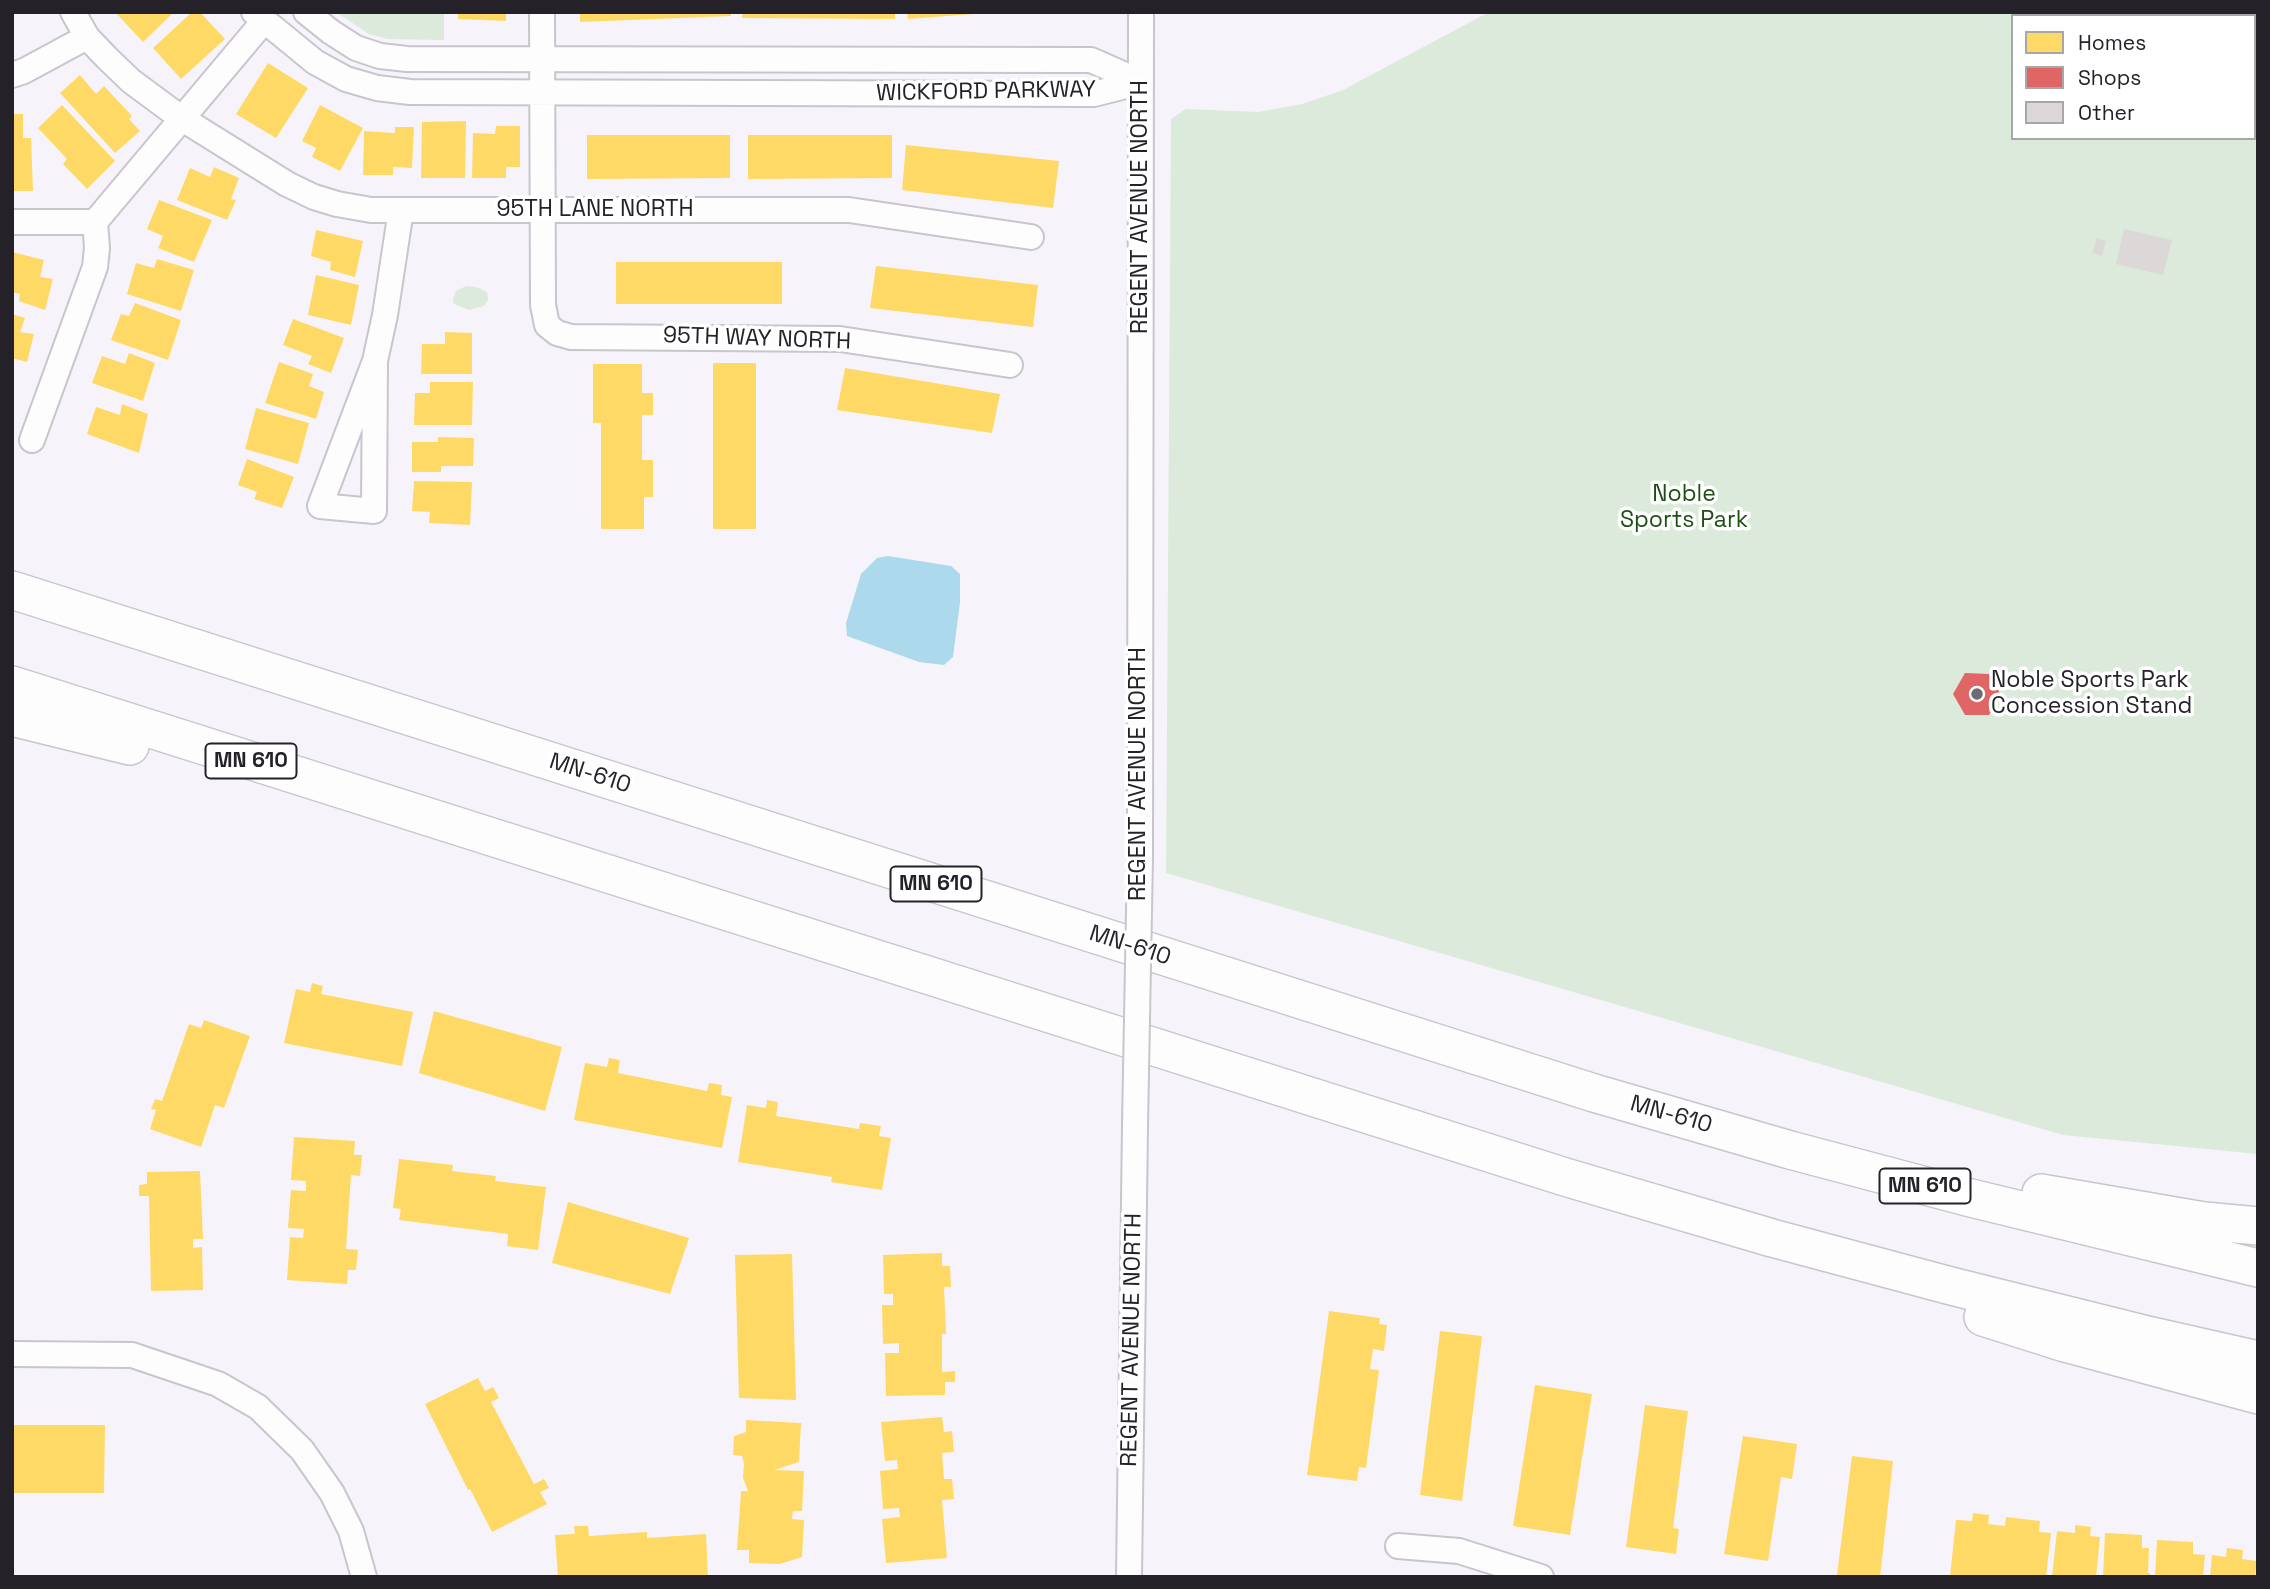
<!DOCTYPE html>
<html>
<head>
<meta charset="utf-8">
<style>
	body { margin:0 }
	#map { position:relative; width:2270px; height:1589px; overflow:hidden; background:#f6f4fa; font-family:"Space Grotesk",sans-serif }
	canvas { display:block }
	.frame { position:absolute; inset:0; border:14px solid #242129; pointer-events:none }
	.legend { position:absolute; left:2011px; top:14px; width:245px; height:126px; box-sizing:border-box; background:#fff; border:2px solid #a7a6a9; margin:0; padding:9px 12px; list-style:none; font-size:21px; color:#242129 }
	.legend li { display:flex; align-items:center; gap:14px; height:35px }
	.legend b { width:35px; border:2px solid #a7a6a9 }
</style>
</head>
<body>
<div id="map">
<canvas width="2270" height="1589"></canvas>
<div class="frame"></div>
<ul class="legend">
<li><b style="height:19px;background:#ffd966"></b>Homes</li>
<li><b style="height:19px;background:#e06666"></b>Shops</li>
<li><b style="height:19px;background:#ddd8d8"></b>Other</li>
</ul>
</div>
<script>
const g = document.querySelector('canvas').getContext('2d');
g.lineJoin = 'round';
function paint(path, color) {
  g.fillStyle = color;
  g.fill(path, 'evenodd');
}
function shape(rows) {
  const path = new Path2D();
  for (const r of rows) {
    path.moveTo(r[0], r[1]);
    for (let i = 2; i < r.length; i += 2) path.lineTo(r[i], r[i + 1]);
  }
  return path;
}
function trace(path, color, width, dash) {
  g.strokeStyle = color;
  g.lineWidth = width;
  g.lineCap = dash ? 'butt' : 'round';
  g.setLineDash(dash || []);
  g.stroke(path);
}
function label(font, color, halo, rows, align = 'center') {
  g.font = font + ' "Space Grotesk",sans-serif';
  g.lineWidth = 7;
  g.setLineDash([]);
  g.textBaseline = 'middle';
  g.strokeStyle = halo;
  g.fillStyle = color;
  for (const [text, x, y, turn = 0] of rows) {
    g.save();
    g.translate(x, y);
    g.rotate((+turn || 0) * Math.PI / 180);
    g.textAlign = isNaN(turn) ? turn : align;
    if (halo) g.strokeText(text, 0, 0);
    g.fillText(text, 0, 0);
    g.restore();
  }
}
paint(shape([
	[336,12,444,12,444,40,387,39,369,34],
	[1489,12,2258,12,2258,1154,2063,1135,1166,873,1171,119,1186,109,1258,112,1302,104,1343,90],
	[2013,16,2254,16,2254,138,2013,138],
	[466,286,476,287,487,292,488,300,484,306,469,310,454,304,453,299,456,291]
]), '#dbeada');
paint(shape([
	[888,556,951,566,960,574,960,602,953,657,944,665,919,662,847,636,846,623,861,574,877,558]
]), '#acd9eb');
paint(shape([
	[115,12,174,12,143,42],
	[192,12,200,12,225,39,181,79,153,48],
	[458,12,506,12,506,21,458,19],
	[580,12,731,12,731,16,580,22],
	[743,12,895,12,895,19,742,18],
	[907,12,974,12,974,14,908,19],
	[268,63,308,88,276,138,236,114],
	[80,75,96,94,104,86,132,116,129,119,140,131,115,153,60,93],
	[62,105,115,161,87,189,63,164,67,159,38,128],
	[320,105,363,128,340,171,312,157,316,148,302,141],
	[12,114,23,114,23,138,31,138,33,191,12,191],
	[466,121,465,178,421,178,422,122],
	[496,126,520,126,520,167,506,167,506,178,472,178,473,133,495,134],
	[395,127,414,127,412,168,393,167,393,175,363,175,364,131,395,133],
	[587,135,730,135,730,178,587,179],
	[748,135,892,135,892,178,748,179],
	[906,145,1059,161,1053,208,902,190],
	[214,167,239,178,231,199,236,200,227,220,177,200,190,168,210,177],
	[159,200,212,220,194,262,158,248,163,236,147,229],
	[316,230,363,241,355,277,330,270,331,262,311,256],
	[12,252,44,260,40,277,53,279,45,310,19,301,20,294,12,292],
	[157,259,194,270,181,311,127,294,136,263,154,268],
	[616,262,782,262,782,304,616,304],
	[876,266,1038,285,1033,327,870,308],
	[316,275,359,285,351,325,308,315],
	[135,303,181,320,168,360,111,340,121,314,129,316],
	[12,314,25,318,20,332,34,334,27,362,12,358],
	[293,319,344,338,331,373,308,364,312,356,283,345],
	[445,332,472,333,472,374,421,374,422,344,445,344],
	[129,353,155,363,143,401,92,383,102,356,125,364],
	[279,362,313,374,309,386,324,392,316,419,265,403],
	[713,363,756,363,756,529,713,529],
	[593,364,642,364,642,393,653,393,653,415,642,415,642,460,653,460,653,497,644,497,644,529,601,529,601,423,593,423],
	[845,368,1000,394,992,433,837,410],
	[430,382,473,382,472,425,414,425,415,393,430,393],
	[122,404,148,414,139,453,87,434,96,407,120,415],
	[256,408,309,423,298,464,245,449],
	[438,437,474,438,473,466,441,466,441,472,412,472,412,442,438,442],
	[247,459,294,477,282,508,254,499,257,492,238,485],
	[414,481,472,482,470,525,429,523,430,512,412,511],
	[312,983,323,986,321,994,413,1012,402,1066,284,1043,296,989,310,992],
	[434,1011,562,1047,545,1111,419,1073],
	[204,1020,250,1036,224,1108,215,1105,201,1147,150,1129,156,1110,151,1109,155,1099,162,1101,189,1024,201,1028],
	[609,1058,620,1060,618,1073,707,1091,709,1083,722,1085,721,1095,732,1097,722,1148,574,1120,585,1063,607,1067],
	[767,1100,778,1102,776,1116,859,1129,860,1123,881,1126,879,1136,891,1138,882,1190,831,1182,832,1177,738,1162,747,1105,766,1108],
	[294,1137,355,1141,354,1155,362,1155,360,1176,351,1175,346,1249,358,1250,356,1270,348,1270,347,1284,287,1280,290,1237,303,1238,304,1229,288,1228,291,1190,306,1191,306,1181,291,1180],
	[399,1159,453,1165,452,1171,496,1176,495,1181,546,1187,538,1250,507,1246,508,1234,399,1220,401,1209,393,1208],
	[200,1171,203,1239,193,1239,193,1248,202,1247,203,1290,151,1291,149,1196,139,1196,139,1185,147,1184,147,1172],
	[568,1202,689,1238,670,1294,552,1263],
	[942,1253,942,1266,950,1266,951,1287,944,1287,946,1334,942,1334,942,1372,955,1371,955,1382,945,1382,945,1395,886,1396,885,1353,899,1353,899,1343,883,1344,882,1305,893,1305,893,1294,884,1294,883,1255],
	[792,1254,796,1400,739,1398,735,1255],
	[1329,1311,1380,1318,1379,1324,1387,1325,1384,1351,1373,1349,1370,1369,1379,1370,1366,1468,1359,1467,1357,1481,1307,1475],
	[1440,1331,1482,1336,1462,1501,1420,1495],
	[478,1378,485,1391,493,1387,499,1398,491,1402,534,1484,544,1479,549,1488,540,1492,547,1504,492,1532,470,1489,468,1490,425,1404],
	[1535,1385,1592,1394,1570,1535,1513,1526],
	[1645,1405,1688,1411,1673,1528,1679,1529,1676,1554,1626,1547],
	[942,1417,944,1432,952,1431,954,1452,942,1453,944,1479,952,1479,954,1499,942,1500,947,1558,886,1563,882,1519,900,1517,899,1508,883,1509,880,1471,898,1469,897,1460,885,1461,881,1422],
	[746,1420,801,1423,799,1462,774,1470,804,1471,802,1511,793,1511,792,1519,804,1520,802,1557,780,1564,749,1563,749,1550,737,1550,741,1491,748,1491,743,1478,744,1464,742,1456,733,1455,734,1436,746,1432],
	[12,1425,105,1425,104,1493,12,1493],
	[1743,1436,1797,1444,1792,1479,1781,1477,1768,1561,1724,1554],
	[1852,1456,1893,1461,1880,1577,1837,1575],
	[1973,1513,1989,1515,1988,1524,2005,1526,2006,1517,2040,1521,2039,1532,2051,1533,2046,1577,1950,1576,1956,1520,1972,1521],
	[2075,1525,2091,1527,2090,1536,2100,1537,2096,1577,2052,1577,2057,1531,2075,1533],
	[574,1526,588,1526,589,1536,647,1532,647,1538,706,1534,708,1577,558,1577,555,1535,575,1534],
	[2105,1533,2142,1535,2142,1548,2149,1548,2148,1573,2150,1573,2150,1577,2103,1577],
	[2157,1540,2193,1542,2193,1554,2205,1555,2203,1577,2155,1577],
	[2227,1548,2243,1550,2242,1559,2257,1561,2255,1577,2210,1577,2212,1555,2226,1557]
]), '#ffd966');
paint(shape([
	[1965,673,1989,674,2001,695,1989,715,1965,715,1953,694]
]), '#e06666');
paint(shape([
	[2124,229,2172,240,2163,275,2116,264],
	[2097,238,2106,241,2102,256,2092,253]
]), '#ddd8d8');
const minor = shape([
	[73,12,87,37,107,58,131,81,181,118,287,184,314,197,337,204,371,210,849,210,1031,237],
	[254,12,315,62,346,79,377,88,410,92,1094,94,1141,82],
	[306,12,331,32,356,48,380,56,407,59,1091,60,1141,82],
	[542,12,543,305,547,325,557,333,571,337,840,339,1010,365],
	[12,75,24,71,87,37],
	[12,222,95,222],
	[375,361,320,506,374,511,375,361,385,315,401,210],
	[32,440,95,267,97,248,95,222,264,21],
	[1140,857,1141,12],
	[12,1354,132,1355,218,1384,258,1407,302,1450,332,1493,351,1531,364,1577],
	[1398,1546,1459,1551,1541,1577],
	[1129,1577,1135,1126]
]);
const highway = shape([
	[12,590,1594,1093,1790,1150,1971,1198,2258,1268],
	[12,685,1565,1177,1772,1238,1951,1286,2143,1334,2258,1360],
	[12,717,130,746],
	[2041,1193,2204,1221,2258,1226],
	[1983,1317,2065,1343,2258,1395]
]);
trace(minor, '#c8c5cc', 28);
trace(highway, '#c8c5cc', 40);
trace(minor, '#fefdfe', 24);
trace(highway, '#fefdfe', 37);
const minorBridge = shape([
	[1135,1126,1140,857]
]);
trace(minorBridge, '#c8c5cc', 28, []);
trace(minorBridge, '#fefdfe', 24);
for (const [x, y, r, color] of [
	[1977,694,7,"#6e6b72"]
]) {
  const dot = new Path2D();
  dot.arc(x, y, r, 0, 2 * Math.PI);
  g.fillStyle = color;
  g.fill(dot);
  trace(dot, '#fff', 2.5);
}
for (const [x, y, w] of [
	[251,761,91],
	[936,884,91],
	[1925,1186,91]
]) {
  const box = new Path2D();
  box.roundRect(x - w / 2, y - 17.5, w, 35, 5);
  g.fillStyle = '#fff';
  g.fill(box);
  trace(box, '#242129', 2);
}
label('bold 21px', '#242129', null, [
	["MN 610",251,761],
	["MN 610",936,884],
	["MN 610",1925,1186]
]);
label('23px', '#242129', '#fff', [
	["WICKFORD PARKWAY",986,92,-1],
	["REGENT AVENUE NORTH",1141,207,-90],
	["95TH LANE NORTH",595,210],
	["95TH WAY NORTH",757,339,2],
	["MN-610",590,774,18],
	["REGENT AVENUE NORTH",1139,774,-90],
	["MN-610",1130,946,18],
	["MN-610",1671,1115,16],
	["REGENT AVENUE NORTH",1132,1340,-89]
]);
label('23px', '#1d4f14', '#fff', [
	["Noble",1684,495],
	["Sports Park",1684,521]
]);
label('23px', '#242129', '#fff', [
	["Noble Sports Park",1991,681],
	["Concession Stand",1991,707]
], 'left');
</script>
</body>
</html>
